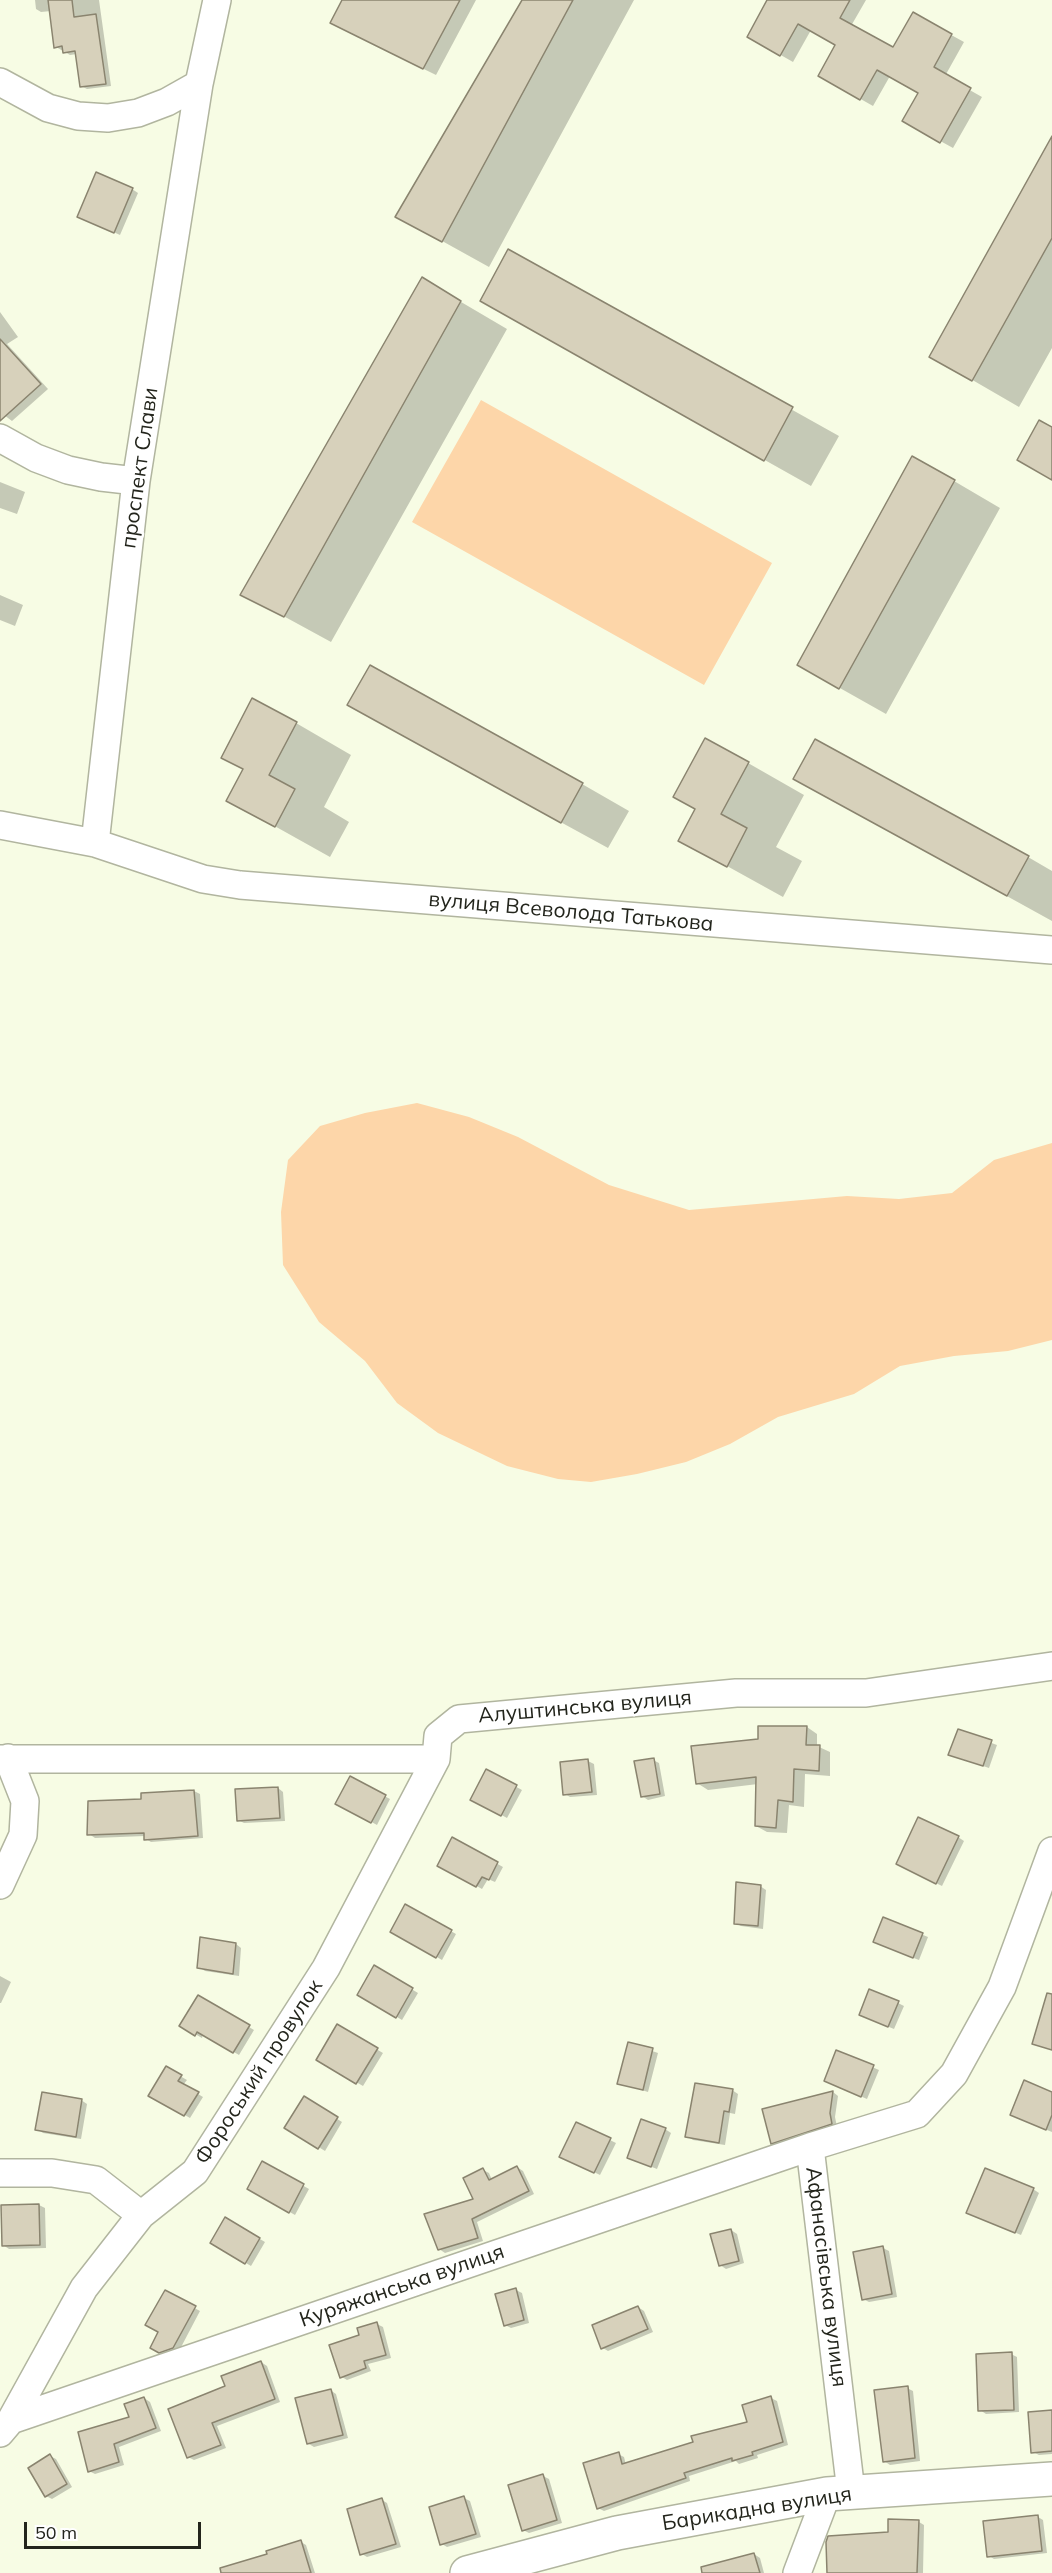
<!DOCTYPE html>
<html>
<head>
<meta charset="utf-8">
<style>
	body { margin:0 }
	#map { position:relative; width:1052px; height:2573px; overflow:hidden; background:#f7fce4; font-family:Mulish,sans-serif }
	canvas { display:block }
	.scale { position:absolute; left:24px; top:2522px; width:177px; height:27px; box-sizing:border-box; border:3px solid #23251c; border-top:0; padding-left:8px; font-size:18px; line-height:21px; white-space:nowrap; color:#23251c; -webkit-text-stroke:4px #fff; paint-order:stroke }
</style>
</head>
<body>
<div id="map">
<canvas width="1052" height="2573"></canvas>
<div class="scale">50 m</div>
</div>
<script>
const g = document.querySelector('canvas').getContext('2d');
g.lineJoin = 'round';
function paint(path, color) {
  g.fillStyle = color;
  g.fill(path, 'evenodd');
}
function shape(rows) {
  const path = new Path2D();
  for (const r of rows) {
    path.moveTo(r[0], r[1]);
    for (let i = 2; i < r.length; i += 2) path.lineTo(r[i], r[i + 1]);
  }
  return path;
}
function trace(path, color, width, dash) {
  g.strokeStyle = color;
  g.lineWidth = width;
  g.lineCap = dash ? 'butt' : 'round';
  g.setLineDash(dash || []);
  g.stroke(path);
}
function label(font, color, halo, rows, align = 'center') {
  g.font = font + ' Mulish,sans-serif';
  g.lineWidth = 5;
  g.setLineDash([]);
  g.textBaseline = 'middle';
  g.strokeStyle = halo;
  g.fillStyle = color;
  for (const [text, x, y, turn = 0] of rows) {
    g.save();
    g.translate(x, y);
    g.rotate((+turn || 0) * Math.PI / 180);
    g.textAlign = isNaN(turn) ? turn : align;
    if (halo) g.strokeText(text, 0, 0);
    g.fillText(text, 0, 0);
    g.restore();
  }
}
paint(shape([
	[481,400,772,563,704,685,412,522],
	[417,1103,469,1117,518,1137,609,1185,689,1210,847,1196,899,1199,952,1193,994,1160,1052,1143,1052,1340,1008,1351,954,1356,900,1366,854,1394,778,1417,730,1444,686,1462,637,1474,591,1482,558,1479,507,1466,438,1433,397,1403,365,1361,319,1322,283,1265,281,1212,288,1160,320,1126,365,1113]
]), '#fdd6a9');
paint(shape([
	[35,0,99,0,111,86,87,89,81,86,77,54,70,55,56,47,51,11,41,12,36,9],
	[344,0,476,0,436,75,344,30],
	[524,0,634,0,489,267,397,216],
	[769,0,866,0,851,26,893,49,913,14,964,42,945,76,982,97,953,148,904,121,920,92,890,76,873,106,820,76,837,44,811,30,793,62,749,37],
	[1052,139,1052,348,1019,407,931,356],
	[132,189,138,193,120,235,85,219],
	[508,251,839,436,811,486,528,327],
	[422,279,507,329,331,642,243,594],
	[0,312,18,337,7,344,48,389,12,421,0,412],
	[954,481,1000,508,886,714,799,665],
	[0,482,25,492,17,514,0,508],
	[0,595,23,605,15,626,0,620],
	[296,723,351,755,324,807,349,822,330,857,228,800,244,769],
	[396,732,582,784,629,811,608,848],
	[748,763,804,795,776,847,802,861,783,897,680,840,697,809],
	[842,805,1028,857,1052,871,1052,921],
	[807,1727,817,1734,817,1746,830,1752,830,1776,805,1774,804,1807,789,1805,787,1833,767,1832,756,1826,758,1784,708,1790,697,1783,759,1740],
	[958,1731,997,1745,989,1768,956,1757],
	[653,1760,659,1763,665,1796,648,1800,642,1796],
	[588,1761,594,1764,597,1795,570,1797,565,1794],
	[487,1771,522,1790,507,1818,472,1799],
	[350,1778,390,1799,377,1825,337,1803],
	[278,1788,283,1792,285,1821,244,1823,238,1820],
	[194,1791,200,1794,203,1838,151,1842,146,1839,145,1836,95,1838,89,1834,143,1800,143,1795],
	[958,1837,964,1841,942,1886,903,1867],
	[452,1839,503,1867,495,1882,488,1879,482,1889,439,1865],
	[760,1886,766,1890,763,1929,741,1926,735,1923],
	[406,1906,456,1934,442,1960,392,1931],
	[884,1919,928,1937,919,1960,880,1945],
	[236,1944,241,1948,239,1976,205,1971,199,1967],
	[375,1967,418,1993,402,2020,359,1994],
	[0,1976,11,1982,1,2003,0,2003],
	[198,1997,254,2030,239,2055,203,2034,202,2038,181,2026],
	[898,2003,904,2006,894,2029,867,2018],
	[338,2027,383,2053,363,2086,318,2060],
	[629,2043,658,2053,648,2092,619,2083],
	[837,2052,879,2070,867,2099,825,2081],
	[166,2068,187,2080,183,2085,203,2097,190,2118,150,2095],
	[732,2090,738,2094,735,2114,730,2113,725,2145,693,2140,687,2136],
	[833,2092,838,2096,835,2117,837,2127,778,2146,772,2143,764,2110],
	[1052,2093,1052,2132,1017,2118],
	[304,2098,342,2122,325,2151,286,2127],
	[81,2100,87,2104,81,2139,43,2133,37,2129],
	[577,2124,616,2143,600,2175,567,2159],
	[665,2129,671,2133,657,2169,634,2160],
	[263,2163,309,2189,295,2215,249,2189],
	[517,2167,523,2171,534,2194,477,2222,483,2241,445,2253,439,2249,476,2200,483,2170,489,2173,492,2180],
	[1033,2189,1039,2193,1021,2235,974,2215],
	[39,2205,45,2208,46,2248,9,2249,3,2245],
	[226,2219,265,2242,251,2266,212,2243],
	[731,2230,737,2234,744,2263,726,2269,720,2265],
	[883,2248,889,2251,897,2297,869,2302,863,2299],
	[516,2290,522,2293,529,2323,511,2328,505,2325],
	[165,2292,200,2311,179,2351,166,2355,152,2347,160,2332],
	[638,2307,644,2311,653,2332,608,2351,603,2348],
	[377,2324,383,2327,391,2358,368,2364,371,2371,347,2380,342,2377,360,2336],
	[1011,2354,1017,2357,1019,2412,986,2414,980,2410],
	[261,2362,267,2366,280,2402,217,2426,226,2448,194,2460,188,2457,227,2387],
	[907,2388,913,2391,920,2461,890,2465,884,2461],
	[330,2390,336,2394,348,2438,314,2447,309,2444],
	[144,2398,150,2402,161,2431,119,2447,124,2465,95,2474,89,2471],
	[771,2398,777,2401,788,2445,757,2455,758,2458,739,2464,736,2461,689,2476,690,2481,604,2511,598,2508,618,2454,624,2457,626,2465,749,2423],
	[1052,2412,1052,2454,1039,2455,1033,2452],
	[50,2456,56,2459,72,2487,52,2499,46,2496],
	[543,2476,549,2479,562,2523,529,2533,523,2530],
	[464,2498,470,2501,481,2537,447,2547,442,2544],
	[382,2500,387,2503,401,2547,367,2557,362,2554],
	[1038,2517,1043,2520,1047,2553,994,2559,989,2556],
	[919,2522,924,2525,923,2573,829,2573],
	[301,2542,306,2545,315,2573,229,2573],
	[754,2554,760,2558,764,2573,729,2573]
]), '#0003');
const building = shape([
	[48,0,72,0,74,17,96,14,106,84,80,87,75,51,63,53,62,46,54,48,48,0],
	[342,0,460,0,423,69,330,23,342,0],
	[522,0,573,0,442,242,395,217,522,0],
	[767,0,850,0,840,18,893,47,913,12,952,34,934,67,971,88,940,143,902,121,918,93,877,70,860,100,818,76,835,45,798,24,780,56,747,37,767,0],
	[1052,136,1052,238,972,381,929,357,1052,136],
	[96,172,133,188,114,233,77,217,96,172],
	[508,249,793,407,764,461,480,301,508,249],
	[422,277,461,301,284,617,240,595,422,277],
	[0,339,41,384,0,421,0,339],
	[1039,420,1052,427,1052,480,1017,460,1039,420],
	[912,456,955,480,839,689,797,665,912,456],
	[370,665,583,783,561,823,347,705,370,665],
	[252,698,297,722,269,775,295,789,275,827,226,801,243,769,221,758,252,698],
	[705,738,749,762,721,814,747,828,727,867,678,841,695,809,673,797,705,738],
	[815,739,1029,856,1007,896,793,779,815,739],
	[758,1726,807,1726,806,1745,820,1745,819,1771,794,1769,793,1802,778,1800,776,1828,755,1826,756,1777,696,1784,691,1746,758,1739,758,1726],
	[958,1729,992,1740,983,1766,948,1755,958,1729],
	[654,1758,660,1794,641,1797,634,1761,654,1758],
	[588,1759,592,1792,563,1795,560,1762,588,1759],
	[486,1769,517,1785,501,1816,470,1800,486,1769],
	[350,1776,386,1795,371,1823,335,1804,350,1776],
	[278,1787,280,1818,237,1821,235,1789,278,1787],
	[194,1790,198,1836,144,1840,144,1833,87,1835,88,1801,141,1799,141,1793,194,1790],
	[918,1817,959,1836,936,1884,896,1864,918,1817],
	[452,1837,498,1862,489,1880,482,1877,476,1887,437,1866,452,1837],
	[736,1882,761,1885,758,1926,734,1924,736,1882],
	[405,1904,452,1930,436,1958,390,1932,405,1904],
	[883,1917,923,1933,913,1958,873,1942,883,1917],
	[200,1937,236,1943,233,1974,197,1968,200,1937],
	[374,1965,413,1988,396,2018,357,1995,374,1965],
	[869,1989,899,2001,888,2027,859,2015,869,1989],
	[1047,1993,1052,1994,1052,2050,1032,2044,1047,1993],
	[198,1995,250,2025,233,2053,197,2032,195,2036,179,2026,198,1995],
	[337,2024,378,2048,356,2084,316,2060,337,2024],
	[628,2042,653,2048,643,2090,617,2084,628,2042],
	[836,2050,874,2065,861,2097,824,2081,836,2050],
	[166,2066,182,2075,178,2081,199,2092,184,2116,148,2096,166,2066],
	[1024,2080,1052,2092,1052,2115,1046,2130,1010,2115,1024,2080],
	[695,2083,733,2089,729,2112,724,2111,719,2143,685,2137,695,2083],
	[833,2091,830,2113,832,2124,771,2144,762,2109,833,2091],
	[42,2092,82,2099,76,2137,35,2130,42,2092],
	[304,2096,338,2117,318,2149,284,2128,304,2096],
	[641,2119,666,2128,651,2167,627,2158,641,2119],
	[576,2122,611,2138,594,2173,559,2157,576,2122],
	[262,2161,304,2184,289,2213,247,2189,262,2161],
	[517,2166,529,2191,472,2219,478,2238,438,2250,424,2214,473,2199,463,2178,483,2168,489,2180,517,2166],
	[985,2168,1034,2188,1015,2233,966,2213,985,2168],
	[39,2204,40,2245,2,2246,1,2205,39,2204],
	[225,2217,260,2238,245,2264,210,2243,225,2217],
	[731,2229,739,2261,719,2266,710,2234,731,2229],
	[883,2246,892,2294,862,2300,853,2252,883,2246],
	[516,2288,524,2320,504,2326,495,2294,516,2288],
	[165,2290,196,2306,173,2348,159,2353,150,2348,158,2332,145,2325,165,2290],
	[638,2306,648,2329,601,2349,592,2325,638,2306],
	[377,2322,386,2355,364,2361,366,2368,340,2378,329,2345,359,2335,357,2328,377,2322],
	[1012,2352,1014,2410,978,2411,976,2354,1012,2352],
	[261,2361,275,2399,212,2423,221,2445,187,2458,168,2409,225,2386,221,2376,261,2361],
	[908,2386,915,2458,883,2462,874,2390,908,2386],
	[331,2389,343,2435,307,2444,295,2398,331,2389],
	[771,2396,783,2442,752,2452,753,2455,732,2461,732,2458,684,2473,686,2478,597,2509,583,2463,619,2452,622,2464,693,2442,691,2436,747,2422,742,2405,771,2396],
	[144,2397,156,2428,114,2444,119,2462,88,2472,78,2432,129,2417,124,2404,144,2397],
	[1052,2410,1052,2451,1031,2453,1028,2412,1052,2410],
	[50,2454,67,2484,45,2497,28,2468,50,2454],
	[543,2474,557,2520,522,2531,508,2485,543,2474],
	[464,2496,476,2534,440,2545,429,2507,464,2496],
	[382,2498,396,2544,360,2555,347,2509,382,2498],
	[1038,2515,1042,2551,987,2557,983,2521,1038,2515],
	[888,2519,919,2520,917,2573,827,2573,826,2542,828,2536,888,2532,888,2519],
	[301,2540,311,2573,221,2573,220,2568,267,2554,266,2551,301,2540],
	[754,2553,760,2573,702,2573,701,2567,754,2553]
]);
paint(building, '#d7d1bb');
trace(building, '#8a846f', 1.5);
const minor = shape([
	[0,82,48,108,78,116,108,118,138,113,167,102,199,84],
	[0,438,36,458,68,470,101,477,136,481],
	[0,825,95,843,203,879,240,885,1052,950],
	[95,843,136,481,199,84,217,0],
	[0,1759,436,1759,438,1736,459,1719,736,1693,866,1693,1052,1666],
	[0,1885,23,1835,25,1801,8,1758],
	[0,2173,52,2173,96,2180,141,2215],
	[11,2420,84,2288,141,2215,195,2172,326,1968,436,1759],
	[0,2433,11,2420,810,2147],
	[851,2492,810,2147,917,2114,954,2074,1002,1987,1052,1851],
	[797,2573,827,2494]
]);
const tertiary = shape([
	[467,2573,617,2533,827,2494,1052,2479]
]);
trace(minor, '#b1b59f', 30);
trace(tertiary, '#b1b59f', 36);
trace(minor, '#fff', 27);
trace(tertiary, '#fff', 33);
label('21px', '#23251c', '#fff', [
	["проспект Слави",140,468,-82],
	["вулиця Всеволода Татькова",571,912,5],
	["Алуштинська вулиця",585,1707,-5],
	["Фороський провулок",259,2072,-57],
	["Афанасівська вулиця",826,2277,83],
	["Куряжанська вулиця",402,2286,-19],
	["Барикадна вулиця",757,2509,-9]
]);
</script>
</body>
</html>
